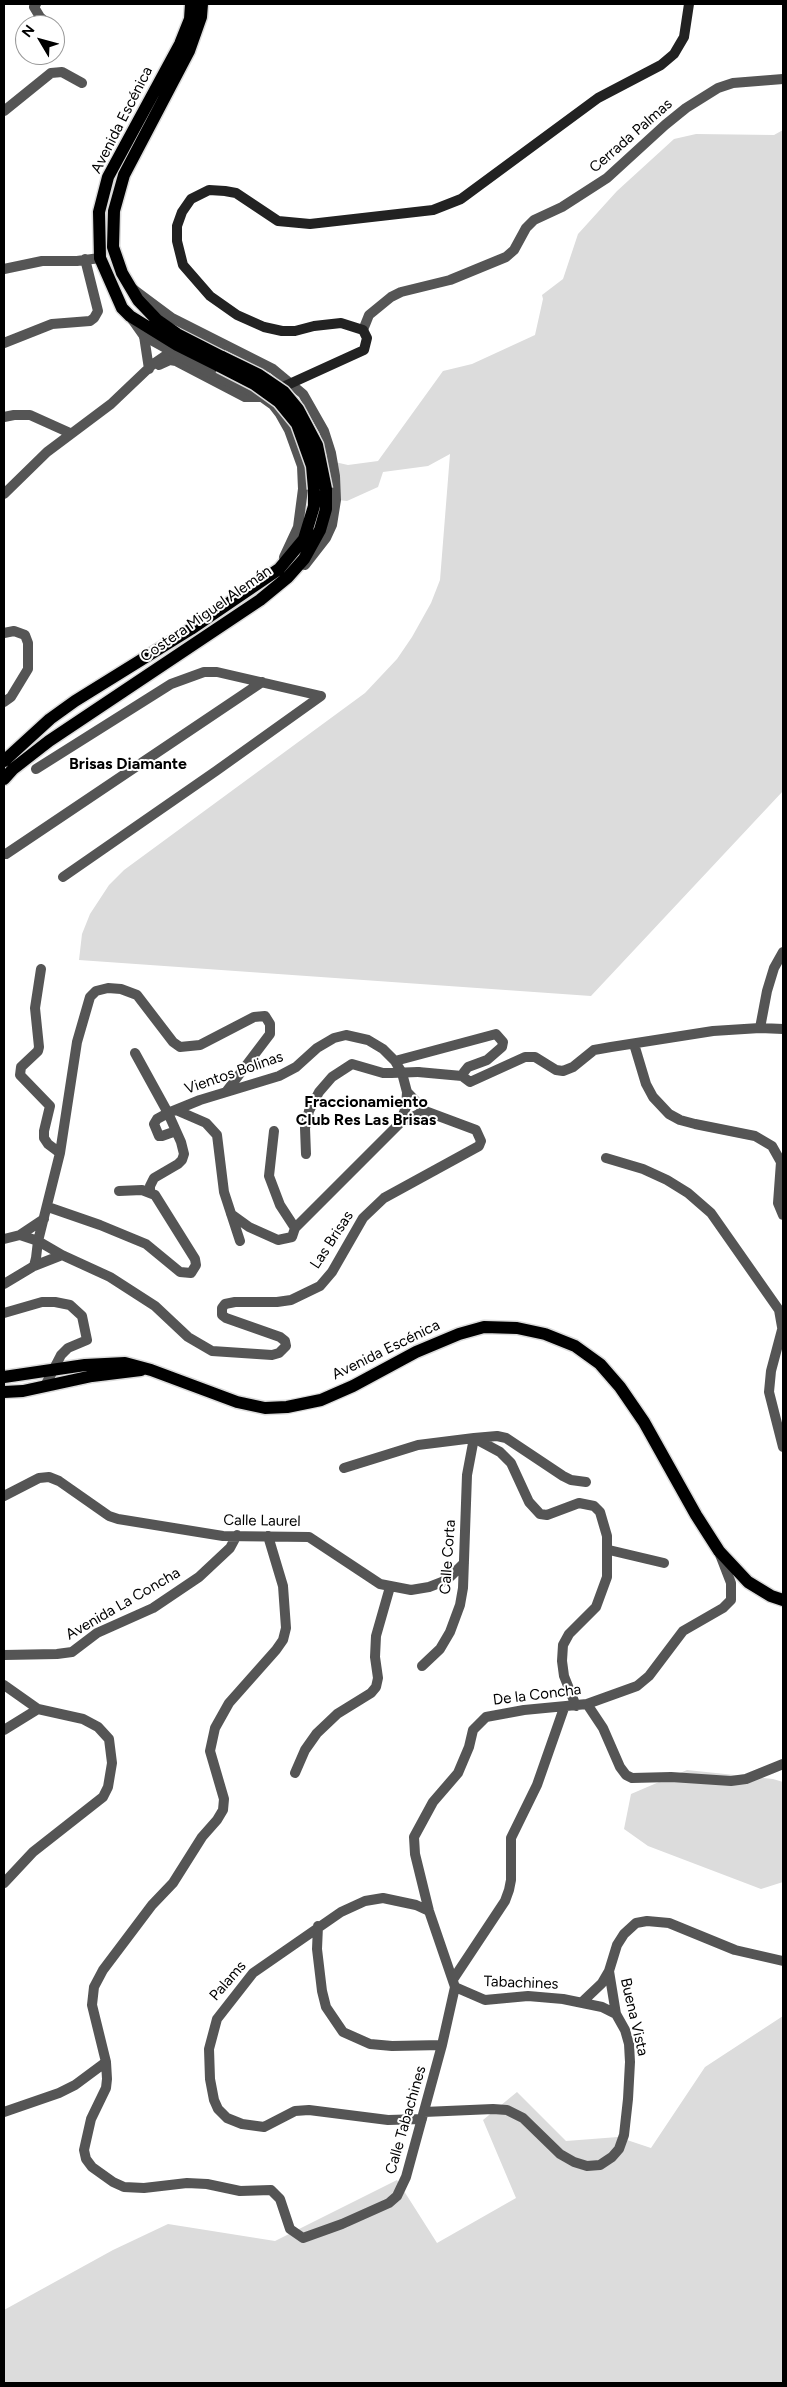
<!DOCTYPE html>
<html>
<head>
<meta charset="utf-8">
<style>
	body { margin:0 }
	#map { position:relative; width:787px; height:2387px; overflow:hidden; background:#fff; font-family:Figtree,sans-serif }
	canvas { display:block }
	.frame { position:absolute; inset:0; border:5px solid #000; pointer-events:none }
	.north { position:absolute; left:15px; top:15px; width:50px; height:50px; box-sizing:border-box; background:#fff; border:1px solid #999; border-radius:50%; rotate:307deg; font-size:14px; font-weight:700; line-height:20px; text-align:center; color:#000 }
	.north::after { content:''; display:block; margin:auto; width:18px; height:22px; background:#000; clip-path:polygon(50% 0,100% 100%,50% 72%,0 100%) }
</style>
</head>
<body>
<div id="map">
<canvas width="787" height="2387"></canvas>
<div class="frame"></div>
<div class="north">N</div>
</div>
<script>
const g = document.querySelector('canvas').getContext('2d');
g.lineJoin = 'round';
function paint(path, color) {
  g.fillStyle = color;
  g.fill(path, 'evenodd');
}
function shape(rows) {
  const path = new Path2D();
  for (const r of rows) {
    path.moveTo(r[0], r[1]);
    for (let i = 2; i < r.length; i += 2) path.lineTo(r[i], r[i + 1]);
  }
  return path;
}
function trace(path, color, width, dash) {
  g.strokeStyle = color;
  g.lineWidth = width;
  g.lineCap = dash ? 'butt' : 'round';
  g.setLineDash(dash || []);
  g.stroke(path);
}
function label(font, color, halo, rows, align = 'center') {
  g.font = font + ' Figtree,sans-serif';
  g.lineWidth = 4;
  g.setLineDash([]);
  g.textBaseline = 'middle';
  g.strokeStyle = halo;
  g.fillStyle = color;
  for (const [text, x, y, turn = 0] of rows) {
    g.save();
    g.translate(x, y);
    g.rotate((+turn || 0) * Math.PI / 180);
    g.textAlign = isNaN(turn) ? turn : align;
    if (halo) g.strokeText(text, 0, 0);
    g.fillText(text, 0, 0);
    g.restore();
  }
}
paint(shape([
	[783,130,783,791,591,996,79,960,82,934,90,914,109,885,124,870,365,693,397,659,412,637,431,603,440,580,450,454,428,466,383,472,378,487,347,501,330,499,326,460,348,465,378,461,443,371,472,364,535,335,543,299,542,295,563,279,578,234,617,191,674,139,696,134,774,135],
	[687,1770,773,1779,783,1782,783,1882,761,1889,648,1846,624,1829,631,1794],
	[783,2016,783,2383,4,2383,4,2310,113,2250,168,2224,275,2241,397,2180,437,2243,516,2198,483,2120,517,2092,566,2141,618,2137,651,2148,705,2067]
]), '#dcdcdc');
const primary = shape([
	[191,4,190,19,180,44,108,177,99,212,100,258,122,308,130,316,177,345,219,366],
	[202,4,201,17,189,51,124,175,114,211,113,247,122,273,138,300,157,320,177,334,222,357],
	[4,761,50,719,75,701,191,629,279,569,304,539,314,506,314,489],
	[4,779,13,769,49,741,260,600,288,577,304,559,320,530,326,509,326,489],
	[4,1377,85,1365,125,1363,151,1370,237,1402,265,1408,287,1407,321,1400,353,1386,416,1352,459,1334,484,1327,517,1328,545,1334,575,1346,600,1364,620,1387,644,1422,696,1515,719,1551,748,1582,771,1596,783,1600],
	[4,1392,23,1391,92,1376,141,1370]
]);
trace(primary, '#dbdbdb', 15);
trace(shape([
	[36,4,34,7,40,17,49,25],
	[4,111,51,73,62,72,82,83],
	[4,269,42,261,77,261,100,258],
	[363,330,369,315,391,297,401,292,450,280,506,257,514,250,526,228,534,220,562,207,607,178,665,125,686,108,718,88,733,83,783,79],
	[144,336,149,369],
	[4,343,52,324,90,321,94,318,98,311,85,259],
	[159,365,170,360,176,361,245,397,262,397],
	[4,417,14,415,30,415,70,433],
	[4,494,47,452,111,404,152,365,171,352],
	[4,633,14,631,25,635,28,643,28,669,11,697,4,702],
	[36,769,171,684,204,672,217,672,321,696],
	[6,854,262,682],
	[63,877,216,771,321,696],
	[41,969,35,1008,39,1047,38,1051,21,1067,20,1075,50,1106,44,1131,44,1138,48,1144,60,1153],
	[760,1028,767,991,774,968,783,952],
	[634,1044,646,1084,653,1097,669,1114,680,1120,695,1124,755,1136,772,1146,781,1162,778,1203,783,1215],
	[135,1053,168,1113,181,1142,184,1154,182,1160,178,1164,154,1178,150,1186,150,1192],
	[395,1061,496,1034,503,1042,502,1047,487,1060,468,1067,464,1072,462,1076,470,1082,525,1057,535,1057,556,1070,563,1071,573,1067,594,1050,611,1047,713,1031,760,1028,783,1029],
	[418,1072,462,1076],
	[176,1110,206,1123,217,1135,224,1192,240,1241],
	[400,1123,425,1111],
	[176,1131,162,1136,159,1136,154,1124,157,1119,168,1113,200,1100,279,1076,296,1067,317,1048,334,1038,346,1035,368,1040,383,1049,395,1061,402,1073,407,1092,406,1107,400,1123,295,1228,280,1205,269,1176,274,1131],
	[306,1154,305,1128,309,1111,319,1092,332,1077,352,1064,383,1073,391,1073],
	[606,1158,643,1169,667,1180,688,1193,711,1213,779,1310,782,1327],
	[48,1207,100,1225,146,1244,180,1272,191,1273,196,1265,195,1259,155,1195,142,1190,119,1191],
	[231,1214,249,1227,278,1240,292,1237,295,1228],
	[20,1235,44,1219],
	[4,1239,20,1235,38,1241,62,1255,110,1277,155,1306,188,1337,212,1351,272,1355,279,1353,286,1346,285,1341,280,1337,226,1318,222,1315,222,1308,225,1304,235,1302,277,1302,291,1300,320,1286,332,1272,363,1218,384,1198,479,1146,481,1141,476,1130,425,1111,407,1092],
	[34,1266,62,1255],
	[4,1284,34,1266,36,1258,38,1241,60,1153,77,1042,90,997,96,991,108,988,121,989,137,995,173,1042,180,1047,200,1045,254,1017,265,1016,270,1024,270,1034,226,1092],
	[4,1313,42,1302,55,1302,70,1305,82,1316,87,1340,68,1348,61,1355,45,1386],
	[783,1326,771,1371,769,1392,783,1447],
	[344,1468,418,1445,474,1438,500,1452,511,1463,529,1502,540,1514,547,1515,579,1503,594,1506,600,1512,607,1536,607,1577,596,1607,569,1634,563,1645,562,1661,564,1676,576,1706],
	[4,1496,39,1478,49,1477,59,1481,109,1516,118,1519,223,1536,309,1537,380,1584,411,1590,429,1587,442,1582,451,1576,464,1563],
	[268,1536,283,1586,286,1628,283,1640,276,1650,229,1703,215,1728,210,1751,224,1799,223,1810,217,1820,202,1837,173,1883,152,1905,103,1970,94,1987,92,2005,106,2062,107,2079,106,2088,91,2119,84,2150,86,2159,92,2167,113,2182,124,2187,144,2188,187,2183,207,2184,240,2191,271,2190,280,2199,290,2229,303,2238,342,2224,389,2203,397,2196,406,2177,442,2045,455,1987,429,1911,415,1854,414,1837,433,1802,458,1773,469,1747,473,1730,486,1717,524,1710,587,1704,637,1686,649,1676,683,1631,723,1608,731,1600,731,1583,719,1552],
	[609,1550,664,1563],
	[4,1655,57,1654,72,1652,97,1633,153,1608,199,1577,230,1548,237,1535],
	[422,1666,440,1649,450,1632,460,1605,463,1588,467,1475,474,1438,497,1436,506,1438,563,1476,571,1480,586,1482],
	[4,1685,38,1709,83,1719,98,1727,109,1739,112,1763,108,1787,103,1797,33,1852,4,1883],
	[587,1704,603,1728,620,1767,626,1775,632,1778,671,1777,731,1781,746,1779,783,1764],
	[4,1730,38,1709],
	[295,1773,305,1750,317,1733,337,1714,371,1693,376,1687,378,1678,375,1657,376,1636,390,1587],
	[318,1926,317,1949,322,1991,326,2007,343,2032,370,2044,392,2046,442,2045],
	[454,1978,505,1901,509,1890,511,1880,511,1838,537,1785,564,1708],
	[455,1987,485,2000,528,1996,563,1999,602,2007,616,2014],
	[582,2002,602,1983,609,1971],
	[4,2112,59,2093,75,2085,106,2062],
	[424,2112,493,2109,507,2110,523,2118,560,2154,574,2162,587,2166,600,2165,612,2157,619,2149,624,2135,628,2099,630,2062,629,2044,625,2030,616,2014,609,1971,617,1945,624,1934,636,1923,647,1921,669,1923,735,1950,783,1961],
	[422,2119,388,2120,309,2110,295,2111,264,2127,242,2124,227,2118,218,2109,214,2100,210,2079,209,2049,217,2019,253,1973,341,1912,365,1901,383,1898,416,1905,429,1911]
]), '#555', 10);
trace(shape([
	[133,289,172,318,273,369,303,394,324,431,331,453,335,476,336,500,332,525,326,538,305,565],
	[132,319,144,336,222,379,259,395,273,405,280,414,289,430,302,466,303,489,298,527,284,557]
]), '#555', 10);
trace(shape([
	[274,391,364,350,367,338,363,330,341,323,314,326,295,331,282,331,264,327,237,315,210,296,183,265,177,241,177,226,182,212,191,199,209,190,225,191,236,193,278,221,310,224,433,210,461,199,598,98,661,65,674,54,684,37,689,4]
]), '#222', 10);
trace(primary, '#000', 12);
const primaryBridge = shape([
	[222,357,259,375,284,392,298,409,317,445,326,489],
	[219,366,254,384,279,402,297,424,312,466,314,489]
]);
trace(primaryBridge, '#dbdbdb', 15, []);
trace(shape([
	[391,1073,418,1072]
]), '#555', 10);
trace(primaryBridge, '#000', 12);
label('15px', '#000', '#fff', [
	["Avenida Escénica",122,120,-63],
	["Cerrada Palmas",631,136,-41],
	["Costera Miguel Alemán",206,614,-35],
	["Vientos Bolinas",234,1073,-19],
	["Las Brisas",332,1240,-57],
	["Avenida Escénica",386,1350,-26],
	["Calle Laurel",262,1521,1],
	["Calle Corta",448,1557,-86],
	["Avenida La Concha",123,1604,-30],
	["De la Concha",537,1695,-7],
	["Palams",228,1981,-49],
	["Tabachines",521,1983,2],
	["Buena Vista",634,2017,77],
	["Calle Tabachines",406,2120,-74]
]);
label('bold 16px', '#000', '#fff', [
	["Brisas Diamante",128,764],
	["Fraccionamiento",366,1102],
	["Club Res Las Brisas",366,1120]
]);
</script>
</body>
</html>
